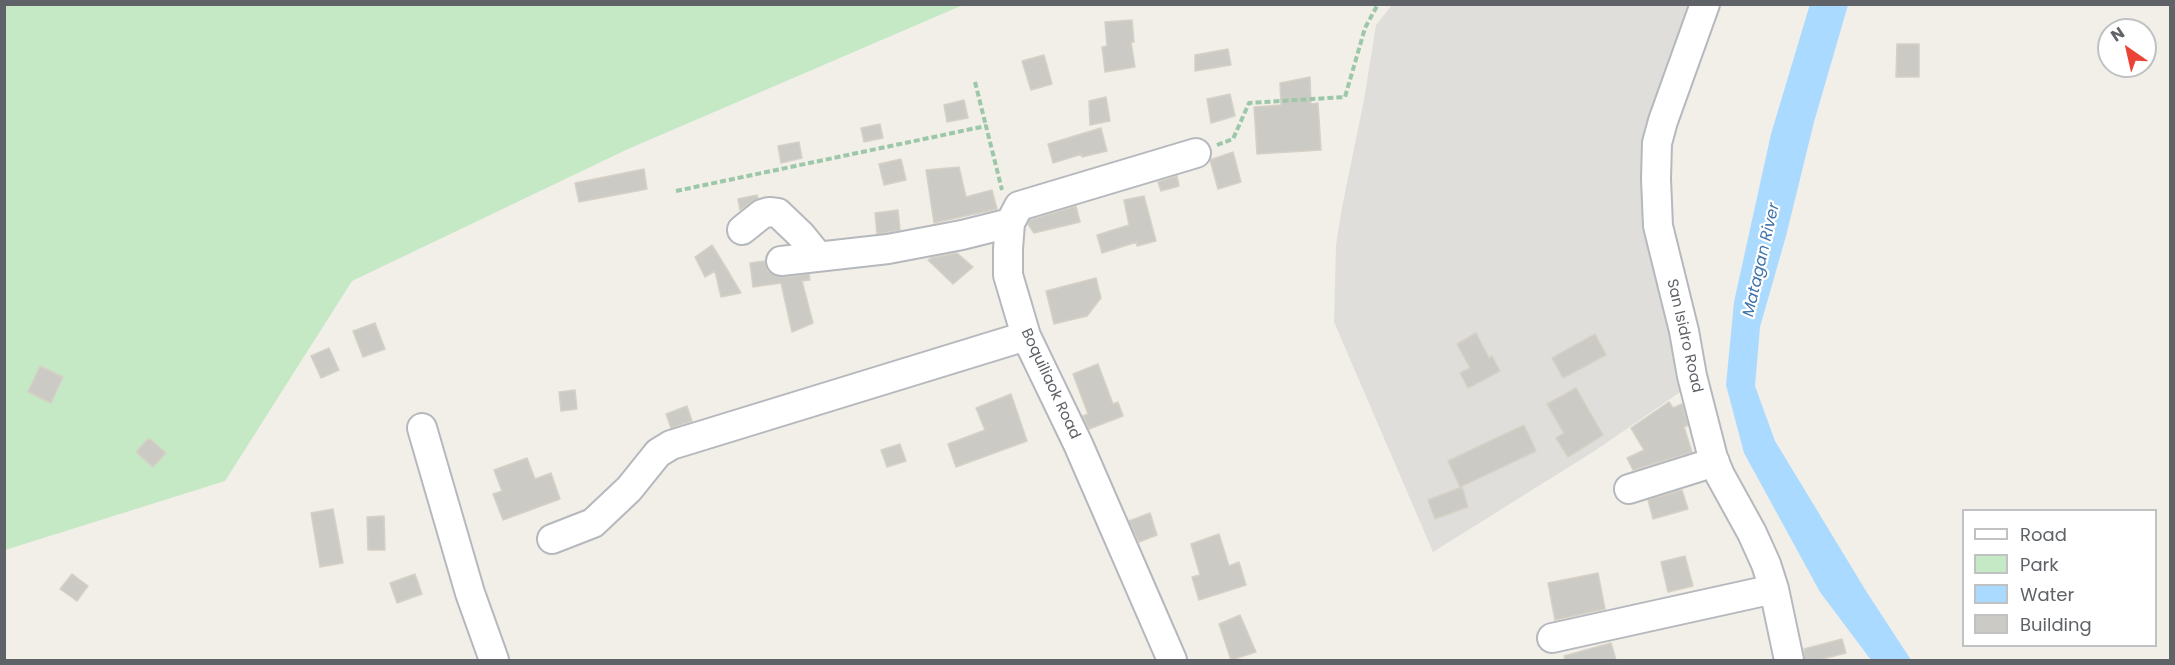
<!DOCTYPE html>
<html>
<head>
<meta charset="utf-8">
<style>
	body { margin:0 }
	#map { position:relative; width:2175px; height:665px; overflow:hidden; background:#f1efe8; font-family:Poppins,sans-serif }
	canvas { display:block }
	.frame { position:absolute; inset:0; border:6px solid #5f6368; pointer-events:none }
	.legend { position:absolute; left:1962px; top:509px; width:195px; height:138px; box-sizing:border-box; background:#fff; border:2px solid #bfc1c3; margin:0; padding:8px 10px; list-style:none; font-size:18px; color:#5f6368 }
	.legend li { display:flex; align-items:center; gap:12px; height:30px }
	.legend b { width:30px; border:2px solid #bfc1c3 }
	.north { position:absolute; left:2097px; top:18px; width:60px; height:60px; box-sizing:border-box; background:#fff; border:2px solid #bfc1c3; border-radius:50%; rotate:326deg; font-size:16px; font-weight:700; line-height:24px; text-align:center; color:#5f6368 }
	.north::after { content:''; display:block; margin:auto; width:21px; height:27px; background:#ea4335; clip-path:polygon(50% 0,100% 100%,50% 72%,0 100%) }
</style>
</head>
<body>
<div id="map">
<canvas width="2175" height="665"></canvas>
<div class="frame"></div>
<ul class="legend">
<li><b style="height:8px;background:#fff"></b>Road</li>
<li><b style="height:16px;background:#c5e8c5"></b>Park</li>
<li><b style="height:16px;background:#aadaff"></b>Water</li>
<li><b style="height:16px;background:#cccac5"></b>Building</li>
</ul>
<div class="north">N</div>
</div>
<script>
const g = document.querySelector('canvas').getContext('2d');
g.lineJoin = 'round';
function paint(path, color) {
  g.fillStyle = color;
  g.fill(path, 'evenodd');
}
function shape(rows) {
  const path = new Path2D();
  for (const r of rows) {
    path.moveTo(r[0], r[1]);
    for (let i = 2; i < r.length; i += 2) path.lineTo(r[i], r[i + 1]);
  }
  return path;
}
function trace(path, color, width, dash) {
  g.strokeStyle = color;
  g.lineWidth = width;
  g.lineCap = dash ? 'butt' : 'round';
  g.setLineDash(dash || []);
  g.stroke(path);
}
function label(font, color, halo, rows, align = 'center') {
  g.font = font + ' Poppins,sans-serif';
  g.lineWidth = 4.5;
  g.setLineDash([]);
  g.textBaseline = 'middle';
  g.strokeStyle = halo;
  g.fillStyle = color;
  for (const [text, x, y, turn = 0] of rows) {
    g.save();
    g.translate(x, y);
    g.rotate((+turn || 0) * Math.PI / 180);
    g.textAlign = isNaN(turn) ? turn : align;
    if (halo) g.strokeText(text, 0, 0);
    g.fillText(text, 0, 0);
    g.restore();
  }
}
paint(shape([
	[1392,5,1693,5,1659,103,1686,388,1596,450,1433,552,1334,322,1336,245,1342,207,1364,100,1376,25]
]), '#e0deda');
paint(shape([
	[5,5,963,5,628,149,352,281,225,481,5,550]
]), '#c5e8c5');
paint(shape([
	[1810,4,1848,5,1814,122,1786,236,1760,327,1755,386,1775,441,1866,591,1911,660,1871,660,1820,592,1744,453,1726,385,1734,302,1771,134]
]), '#aadaff');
const building = shape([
	[1132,20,1134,42,1131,42,1135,67,1105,72,1102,47,1107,46,1105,22,1132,20],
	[1897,44,1919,44,1919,77,1896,77,1897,44],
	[1228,49,1231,65,1195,71,1195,55,1228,49],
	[1044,55,1052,84,1031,90,1022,61,1044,55],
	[1310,77,1311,104,1318,103,1321,150,1257,154,1254,107,1281,105,1280,83,1310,77],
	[1230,94,1235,116,1211,123,1207,99,1230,94],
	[1106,97,1110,121,1090,125,1089,101,1106,97],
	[964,100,968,118,947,122,944,105,964,100],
	[880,124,883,138,864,142,861,128,880,124],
	[1101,128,1107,151,1082,157,1082,154,1053,163,1048,144,1101,128],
	[799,142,802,158,781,163,778,146,799,142],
	[1233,152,1241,182,1218,189,1210,160,1233,152],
	[901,159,906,180,884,185,879,164,901,159],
	[959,167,966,197,992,190,997,209,934,223,926,170,959,167],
	[644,169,647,189,579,202,575,183,644,169],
	[1177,176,1179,186,1161,191,1158,182,1177,176],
	[757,195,758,198,740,210,738,199,757,195],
	[1144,196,1156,241,1137,246,1137,242,1102,253,1097,235,1129,225,1124,200,1144,196],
	[1076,206,1080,222,1034,233,1028,224,1030,220,1076,206],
	[898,210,900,230,877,234,875,213,898,210],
	[712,245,725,266,741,293,721,297,715,271,705,277,695,257,712,245],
	[957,253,973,267,953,284,928,260,931,258,957,253],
	[765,261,767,270,775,276,783,277,809,274,810,280,802,281,813,323,792,332,781,283,753,287,750,263,765,261],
	[1096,278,1101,298,1087,316,1054,324,1046,291,1096,278],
	[375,323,385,349,363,357,353,331,375,323],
	[1476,333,1489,358,1492,356,1500,371,1468,388,1460,373,1470,368,1457,344,1476,333],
	[1595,334,1606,355,1563,378,1552,358,1595,334],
	[329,348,339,370,321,378,311,356,329,348],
	[1098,364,1113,404,1118,402,1123,416,1089,429,1083,416,1088,414,1073,374,1098,364],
	[40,366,63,377,51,403,28,392,40,366],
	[1576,388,1603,435,1568,457,1556,438,1564,433,1547,404,1576,388],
	[575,390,577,409,561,411,559,392,575,390],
	[1011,394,1027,441,956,467,948,444,985,430,976,408,1011,394],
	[1669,402,1673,408,1682,404,1688,425,1684,427,1692,452,1633,470,1627,458,1644,450,1631,428,1669,402],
	[687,406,692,421,671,428,666,414,687,406],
	[1524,425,1536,451,1460,487,1448,461,1524,425],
	[149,438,166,453,153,467,136,452,149,438],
	[900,444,906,461,887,467,881,450,900,444],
	[527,458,535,479,551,473,560,499,503,520,493,494,502,491,494,470,527,458],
	[1462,487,1468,507,1435,519,1428,500,1462,487],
	[1682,490,1688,509,1653,519,1648,500,1682,490],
	[333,509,343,563,320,567,311,513,333,509],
	[1150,513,1157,535,1139,542,1129,521,1150,513],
	[384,516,385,550,368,550,367,517,384,516],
	[1219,534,1229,566,1239,562,1246,585,1199,600,1192,577,1200,575,1191,544,1219,534],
	[1685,556,1693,586,1668,592,1661,562,1685,556],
	[1598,573,1605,609,1555,620,1548,583,1598,573],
	[72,574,88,586,77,601,60,589,72,574],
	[415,574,422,594,397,603,390,583,415,574],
	[1240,615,1256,652,1231,660,1219,624,1240,615],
	[1842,639,1846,653,1818,660,1805,660,1804,649,1842,639],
	[1611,643,1616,660,1565,660,1564,656,1611,643]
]);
paint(building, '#cccac5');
trace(building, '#d6d1c6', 1.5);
const minor = shape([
	[1705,4,1663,121,1657,143,1656,179,1658,226,1684,331,1692,376,1713,458,1720,475,1752,533,1766,564,1774,589,1789,660],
	[742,230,762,214,769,212,778,213,801,235,818,256],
	[781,261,888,249,962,235,1010,223],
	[422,428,470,593,494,660],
	[1629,489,1715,462],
	[552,539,593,523,629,489,658,453,671,445,1026,336],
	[1552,638,1774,589],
	[1172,660,1078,444,1026,336,1008,275,1008,249,1010,223,1019,206,1196,153]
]);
trace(minor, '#b5b8bc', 32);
trace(shape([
	[975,82,986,126],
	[1217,145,1233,139,1249,103,1345,97,1365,28,1378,4],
	[676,191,986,126,1002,190]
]), '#9cc7a9', 4, [6, 3]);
trace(minor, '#fff', 28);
label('15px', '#5f6368', '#fff', [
	["San Isidro Road",1684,336,77],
	["Boquiliaok Road",1050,384,65]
]);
label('italic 16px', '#4174aa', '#fff', [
	["Matagan River",1762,260,-77]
]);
</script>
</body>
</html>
